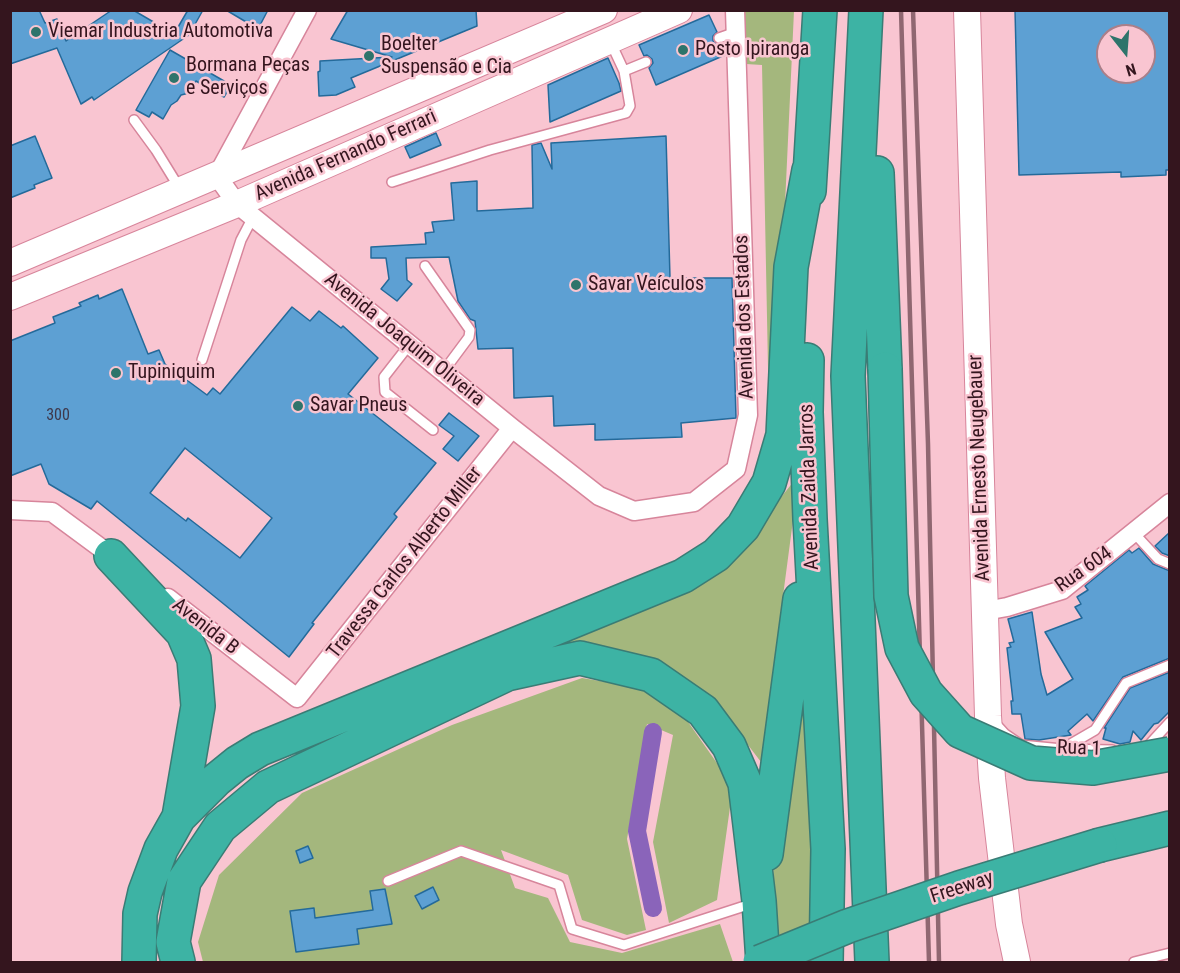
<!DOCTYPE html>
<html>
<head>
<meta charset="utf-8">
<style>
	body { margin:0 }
	#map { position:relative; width:1180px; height:973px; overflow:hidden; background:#f9c5d1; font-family:"Roboto Condensed",sans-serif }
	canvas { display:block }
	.frame { position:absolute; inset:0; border:12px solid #34151e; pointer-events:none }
	.north { position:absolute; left:1096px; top:24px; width:60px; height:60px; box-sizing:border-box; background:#f9c5d1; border:2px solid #aa7f89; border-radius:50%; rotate:163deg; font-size:16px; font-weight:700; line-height:24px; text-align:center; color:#34151e }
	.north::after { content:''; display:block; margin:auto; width:21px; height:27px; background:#2e746b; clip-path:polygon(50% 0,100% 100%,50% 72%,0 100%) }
</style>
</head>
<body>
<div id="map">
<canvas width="1180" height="973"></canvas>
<div class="frame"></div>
<div class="north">N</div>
</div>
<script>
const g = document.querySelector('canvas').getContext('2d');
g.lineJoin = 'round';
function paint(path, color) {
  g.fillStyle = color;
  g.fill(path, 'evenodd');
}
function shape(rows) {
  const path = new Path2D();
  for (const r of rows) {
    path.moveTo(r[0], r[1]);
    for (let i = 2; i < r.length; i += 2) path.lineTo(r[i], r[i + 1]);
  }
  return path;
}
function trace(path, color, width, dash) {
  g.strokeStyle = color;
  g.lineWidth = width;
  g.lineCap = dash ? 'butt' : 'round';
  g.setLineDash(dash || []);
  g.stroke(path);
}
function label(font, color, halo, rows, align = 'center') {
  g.font = font + ' "Roboto Condensed",sans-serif';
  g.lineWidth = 5;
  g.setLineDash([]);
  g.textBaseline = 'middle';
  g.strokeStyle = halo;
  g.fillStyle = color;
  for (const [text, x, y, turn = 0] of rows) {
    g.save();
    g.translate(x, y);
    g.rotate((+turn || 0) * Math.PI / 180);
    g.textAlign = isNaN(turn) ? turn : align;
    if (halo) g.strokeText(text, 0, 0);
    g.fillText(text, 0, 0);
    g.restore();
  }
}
paint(shape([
	[743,11,794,11,775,419,769,418,762,65,746,64],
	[799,475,761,762,716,703,659,665,585,641,528,652,747,539],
	[802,642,812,872,811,962,775,962,773,858],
	[582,678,641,688,686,719,733,786,717,900,669,923,653,842,673,735,647,724,627,839,646,930,627,935,582,920,568,875,501,850,515,888,548,898,570,942,622,953,720,924,733,962,203,962,198,942,219,875,302,793,452,725]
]), '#a4b77d');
trace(shape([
	[653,908,637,831,653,732]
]), '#8a64ba', 18);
const building = shape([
	[10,10,39,10,45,23,57,19,66,41,112,10,133,10,174,34,188,10,203,10,189,35,94,100,92,97,81,104,57,48,10,64,10,10],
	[226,10,268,10,258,29,226,10],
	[348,10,476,10,477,26,351,78,355,87,336,95,319,96,318,72,320,71,320,61,392,57,331,39,348,10],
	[1015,10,1170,10,1170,170,1166,170,1166,175,1121,177,1121,172,1019,175,1015,10],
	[1108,36,1144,36,1144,72,1108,72,1108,36],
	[709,15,717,32,713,36,713,41,717,44,722,44,725,55,656,85,649,68,653,63,652,59,647,55,644,56,639,45,709,15],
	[170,50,231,85,224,97,196,81,189,93,181,95,177,101,171,105,163,119,152,112,149,117,136,110,170,50],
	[608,58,619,83,621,91,550,122,548,85,608,58],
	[436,133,441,145,410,158,405,147,436,133],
	[35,136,52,178,34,185,35,188,10,198,10,146,35,136],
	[666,136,670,278,732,278,736,418,681,423,682,437,595,440,595,424,554,426,553,396,514,398,513,348,478,349,475,321,470,319,458,301,449,257,406,258,407,280,412,284,397,301,381,289,389,279,386,258,371,258,371,247,426,244,425,233,434,232,432,222,454,220,451,183,477,181,477,211,533,208,532,145,541,143,552,169,551,143,666,136],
	[122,289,148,354,159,350,165,364,207,395,213,388,220,394,292,307,310,321,319,311,341,328,343,326,378,358,348,394,436,463,394,514,397,517,312,623,314,624,289,657,97,501,91,509,49,484,41,464,10,476,10,341,55,323,53,317,81,306,79,303,98,295,99,299,122,289],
	[185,448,272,518,240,558,188,518,186,521,150,493,185,448],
	[449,413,479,436,458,461,443,449,454,436,439,425,449,413],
	[1170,532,1170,556,1162,553,1155,546,1170,532],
	[1139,548,1153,564,1170,571,1170,658,1123,677,1093,721,1087,714,1068,731,1071,735,1039,740,1025,739,1021,714,1012,714,1011,701,1013,701,1007,648,1011,647,1009,643,1014,642,1008,619,1032,612,1041,674,1047,695,1073,679,1045,632,1082,618,1075,607,1081,604,1077,597,1088,590,1085,586,1129,550,1132,553,1139,548],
	[1170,672,1170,711,1158,723,1154,724,1141,740,1133,731,1130,742,1120,744,1103,739,1106,728,1104,728,1130,688,1170,672],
	[308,846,313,858,300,863,296,851,308,846],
	[433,887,439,900,422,909,415,896,433,887],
	[385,889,392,924,357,929,359,944,296,952,290,911,314,908,315,918,373,910,370,891,385,889]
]);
paint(building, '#5da0d3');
trace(building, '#246a9a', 1.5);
const lane = shape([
	[719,38,736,32],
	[610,41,624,71,646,62],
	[134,120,156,150,180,189],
	[392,182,490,150,626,113,630,106,624,71],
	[425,266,470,330,469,337,443,372],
	[409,345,384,377,385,392,433,430],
	[202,360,241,240,253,217],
	[1134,533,1158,559,1170,564],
	[994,722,1005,734,1021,745,1062,749,1112,750],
	[1147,747,1170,722],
	[1064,748,1095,730,1126,683,1170,665],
	[388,881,461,851,559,885,572,929,624,945,754,903],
	[1134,962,1170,953]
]);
const street = shape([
	[307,10,217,176,237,204,512,428,599,496,634,511,694,502,736,469,748,415,735,10],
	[10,510,52,512,117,560],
	[168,598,297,698,512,428],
	[985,611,1007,607,1062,590,1170,503]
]);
const secondary = shape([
	[967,10,988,716,992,778,1009,924,1017,962],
	[10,263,604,10],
	[10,297,237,204,679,10]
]);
const highway = shape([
	[866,10,848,376,872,962],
	[877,173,885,369],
	[809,191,820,10],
	[807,360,806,412,810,519,828,849,826,962],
	[111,556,183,633,194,659,198,706,179,817],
	[1100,845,1170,828],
	[766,854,800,599],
	[139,962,140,914,145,892,161,849,179,817,216,780,237,763,260,749,683,576,716,555,743,527,769,483,783,435,791,267,809,170],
	[178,962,173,942,184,881,220,827,268,787,507,674,580,658,651,675,703,711,729,746,745,783,759,901,763,962]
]);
trace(lane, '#d7859b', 12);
trace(street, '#d7859b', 21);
trace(secondary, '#d7859b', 28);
trace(highway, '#3a7c75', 36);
trace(lane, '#fff', 9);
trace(street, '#fff', 18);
trace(secondary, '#fff', 26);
trace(highway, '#3db3a4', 33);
trace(shape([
	[901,10,929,962],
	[913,10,928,444,939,962]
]), '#906771', 4.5);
const highwayBridge = shape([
	[885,369,891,596,902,648,926,693,960,731,1031,763,1093,768,1170,754],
	[760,962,848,926,959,888,1100,845]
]);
trace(highwayBridge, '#3a7c75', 36, []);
trace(highwayBridge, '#3db3a4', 33);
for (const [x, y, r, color] of [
	[36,32,6,"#2e746b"],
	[683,50,6,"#2e746b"],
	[369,56,6,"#2e746b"],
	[174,78,6,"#2e746b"],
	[576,285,6,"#2e746b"],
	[116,373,6,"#2e746b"],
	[298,406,6,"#2e746b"]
]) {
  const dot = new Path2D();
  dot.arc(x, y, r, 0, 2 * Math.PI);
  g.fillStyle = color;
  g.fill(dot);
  trace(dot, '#f9c5d1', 2);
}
label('16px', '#3e384b', null, [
	["300",58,416]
]);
label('20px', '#34151e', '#f9c5d1', [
	["Viemar Industria Automotiva",48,32],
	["Boelter",381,45],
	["Suspensão e Cia",381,68],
	["Posto Ipiranga",695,50],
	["Bormana Peças",186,66],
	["e Serviços",186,89],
	["Savar Veículos",588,285],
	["Tupiniquim",128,373],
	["Savar Pneus",310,406]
], 'left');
label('20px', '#34151e', '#f9c5d1', [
	["Avenida Fernando Ferrari",346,156,-24],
	["Avenida dos Estados",745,317,-92],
	["Avenida Joaquim Oliveira",404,340,39],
	["Avenida Ernesto Neugebauer",980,468,-92],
	["Avenida Zaida Jarros",810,487,-92],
	["Travessa Carlos Alberto Miller",405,563,-52],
	["Rua 604",1084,570,-35],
	["Avenida B",205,627,38],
	["Rua 1",1079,749,2],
	["Freeway",962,888,-18]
]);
</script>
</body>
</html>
